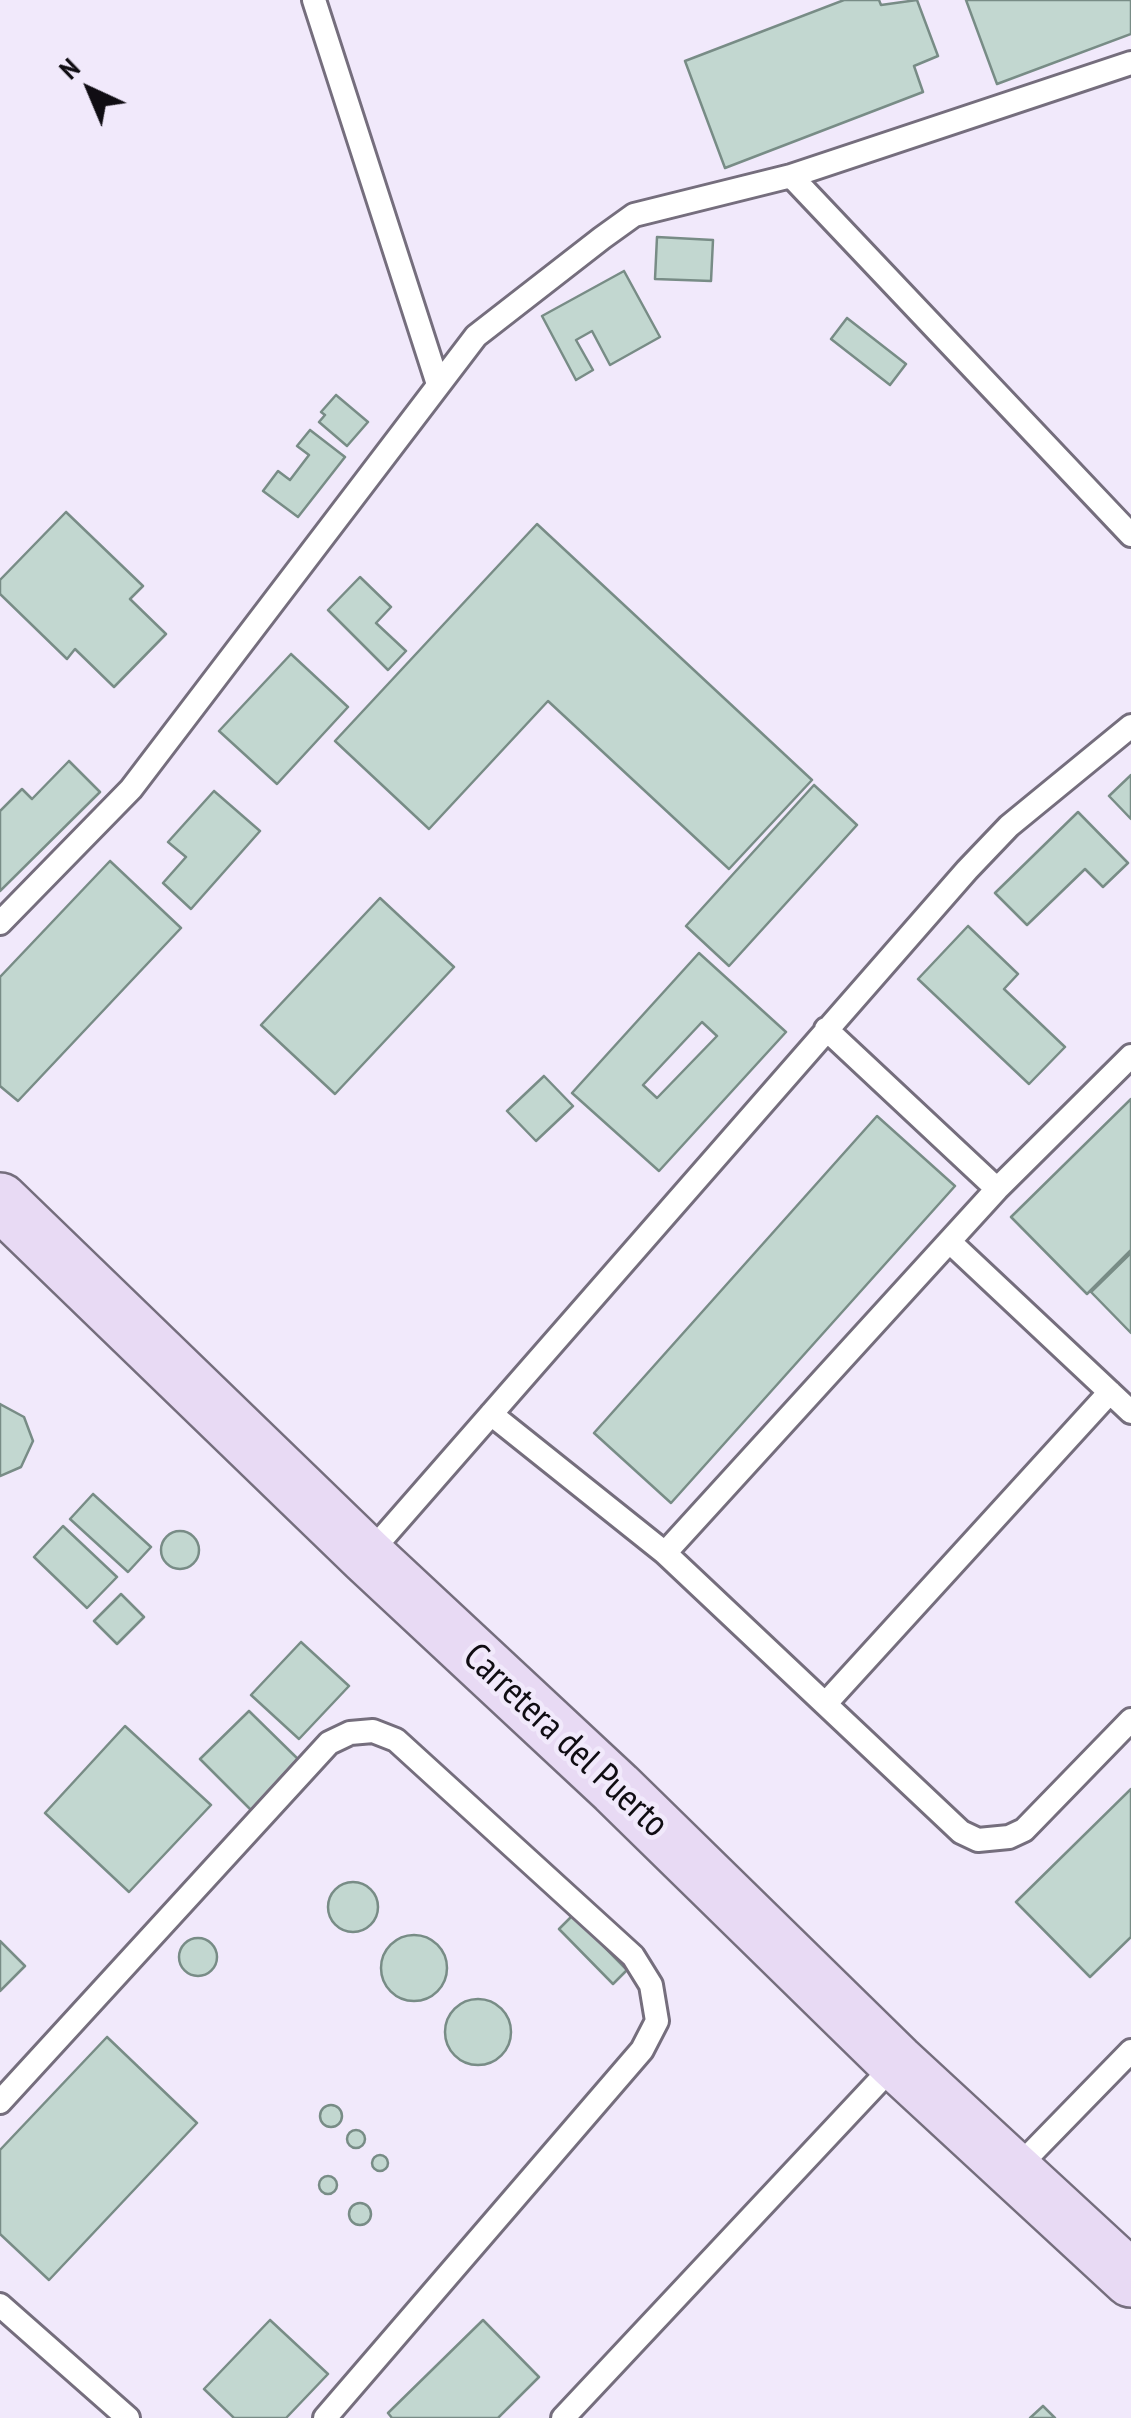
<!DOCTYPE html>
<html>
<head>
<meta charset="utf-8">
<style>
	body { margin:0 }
	#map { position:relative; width:1131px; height:2418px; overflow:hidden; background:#f1e9fb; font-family:"PT Sans Narrow",sans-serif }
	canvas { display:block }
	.north { position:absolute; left:40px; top:40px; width:100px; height:100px; -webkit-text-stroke:8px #f1e9fb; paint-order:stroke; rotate:316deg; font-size:28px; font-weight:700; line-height:40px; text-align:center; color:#100d13 }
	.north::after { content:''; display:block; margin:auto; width:35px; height:45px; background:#100d13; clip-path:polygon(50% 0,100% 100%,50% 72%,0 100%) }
</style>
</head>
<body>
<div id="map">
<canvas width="1131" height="2418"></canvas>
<div class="north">N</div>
</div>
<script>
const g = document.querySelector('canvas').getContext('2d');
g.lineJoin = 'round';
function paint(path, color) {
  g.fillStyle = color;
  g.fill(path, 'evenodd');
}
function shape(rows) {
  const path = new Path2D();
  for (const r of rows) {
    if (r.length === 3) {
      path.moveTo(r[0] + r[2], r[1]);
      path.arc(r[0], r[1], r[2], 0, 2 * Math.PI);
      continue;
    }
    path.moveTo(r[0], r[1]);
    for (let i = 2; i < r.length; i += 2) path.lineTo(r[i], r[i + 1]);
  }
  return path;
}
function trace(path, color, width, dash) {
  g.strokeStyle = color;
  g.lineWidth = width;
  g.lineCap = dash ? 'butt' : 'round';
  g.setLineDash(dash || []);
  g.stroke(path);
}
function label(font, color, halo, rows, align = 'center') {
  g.font = font + ' "PT Sans Narrow",sans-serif';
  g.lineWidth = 9;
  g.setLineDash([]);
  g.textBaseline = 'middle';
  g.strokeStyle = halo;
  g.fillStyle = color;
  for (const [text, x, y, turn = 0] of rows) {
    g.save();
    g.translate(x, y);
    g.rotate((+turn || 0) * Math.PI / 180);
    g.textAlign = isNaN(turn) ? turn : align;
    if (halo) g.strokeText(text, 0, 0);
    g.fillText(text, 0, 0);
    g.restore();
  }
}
const building = shape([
	[844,0,879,0,881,5,917,0,938,56,914,66,923,92,725,168,685,61,844,0],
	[966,0,1131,0,1131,34,997,84,966,0],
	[657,237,713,240,711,281,655,279,657,237],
	[624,271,660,337,610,365,592,331,576,340,593,370,576,380,542,316,624,271],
	[847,318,906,364,890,385,831,339,847,318],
	[336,395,368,422,347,446,319,422,325,415,321,412,336,395],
	[310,430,345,457,298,517,263,491,278,471,290,480,309,455,297,446,310,430],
	[66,512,143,586,130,599,166,634,114,687,75,649,67,659,0,594,0,580,66,512],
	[537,524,812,780,729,869,548,701,429,829,335,741,537,524],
	[360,577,391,607,376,623,406,651,388,670,328,610,360,577],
	[291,654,348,707,277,784,219,731,291,654],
	[69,761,100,792,0,891,0,811,22,789,32,799,69,761],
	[1131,775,1131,819,1109,796,1131,775],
	[814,785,857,825,729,966,686,926,814,785],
	[214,791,260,831,191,909,163,883,186,857,168,842,214,791],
	[1078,812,1128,863,1103,887,1085,869,1027,925,995,893,1078,812],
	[110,861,181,928,18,1101,0,1086,0,977,110,861],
	[380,898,454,967,335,1094,261,1025,380,898],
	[968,926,1018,974,1004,989,1065,1047,1029,1084,918,979,968,926],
	[699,953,786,1032,659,1171,572,1093,699,953],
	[702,1022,717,1036,657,1098,643,1085,702,1022],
	[544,1076,573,1106,536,1141,507,1111,544,1076],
	[1131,1099,1131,1250,1087,1294,1011,1217,1131,1099],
	[877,1116,955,1186,671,1503,594,1433,877,1116],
	[1131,1253,1131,1333,1091,1292,1131,1253],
	[0,1404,24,1417,33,1441,21,1467,0,1476,0,1404],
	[93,1494,151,1547,128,1572,70,1519,93,1494],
	[63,1526,117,1577,87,1608,34,1557,63,1526],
	[180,1550,19],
	[121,1594,144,1617,117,1644,94,1621,121,1594],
	[301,1642,349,1686,299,1739,251,1695,301,1642],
	[249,1711,300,1761,251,1810,200,1759,249,1711],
	[125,1726,211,1805,129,1892,45,1813,125,1726],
	[1131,1789,1131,1937,1090,1977,1016,1902,1131,1789],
	[353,1907,25],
	[573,1915,627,1970,613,1984,559,1929,573,1915],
	[414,1968,33],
	[198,1957,19],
	[0,1941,25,1966,0,1991,0,1941],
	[478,2032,33],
	[107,2037,197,2123,49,2280,0,2234,0,2150,107,2037],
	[331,2116,11],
	[356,2139,9],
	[380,2163,8],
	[328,2185,9],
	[360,2214,11],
	[270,2320,328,2374,286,2418,234,2418,204,2389,270,2320],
	[483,2320,539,2377,498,2418,392,2418,388,2413,483,2320],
	[1043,2406,1055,2418,1030,2418,1043,2406]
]);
paint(building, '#c2d7d0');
trace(building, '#788c86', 2.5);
const lane = shape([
	[314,0,437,381],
	[791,176,1131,535],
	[0,923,131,789,476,336,602,238,634,215,791,176,1131,63],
	[826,1029,997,1189],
	[951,1243,1131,1412],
	[491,1414,665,1553,961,1832,978,1840,1009,1837,1024,1830,1131,1720],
	[665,1553,997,1189,1131,1056],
	[367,1556,967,870,1009,826,1131,726],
	[827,1702,1110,1392],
	[0,2102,329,1743,350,1733,373,1731,396,1740,633,1956,651,1985,657,2021,642,2050,325,2418],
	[1013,2172,1131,2051],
	[0,2305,128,2418],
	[563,2418,896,2063]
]);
const secondary = shape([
	[0,1201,367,1556,616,1788,896,2062,1131,2279]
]);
trace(lane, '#756e7d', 28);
trace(secondary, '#756e7d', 60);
trace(lane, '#fff', 22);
trace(secondary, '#e8daf4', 55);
label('38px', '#100d13', '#f1e9fb', [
	["Carretera del Puerto",565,1741,43]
]);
</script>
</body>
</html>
